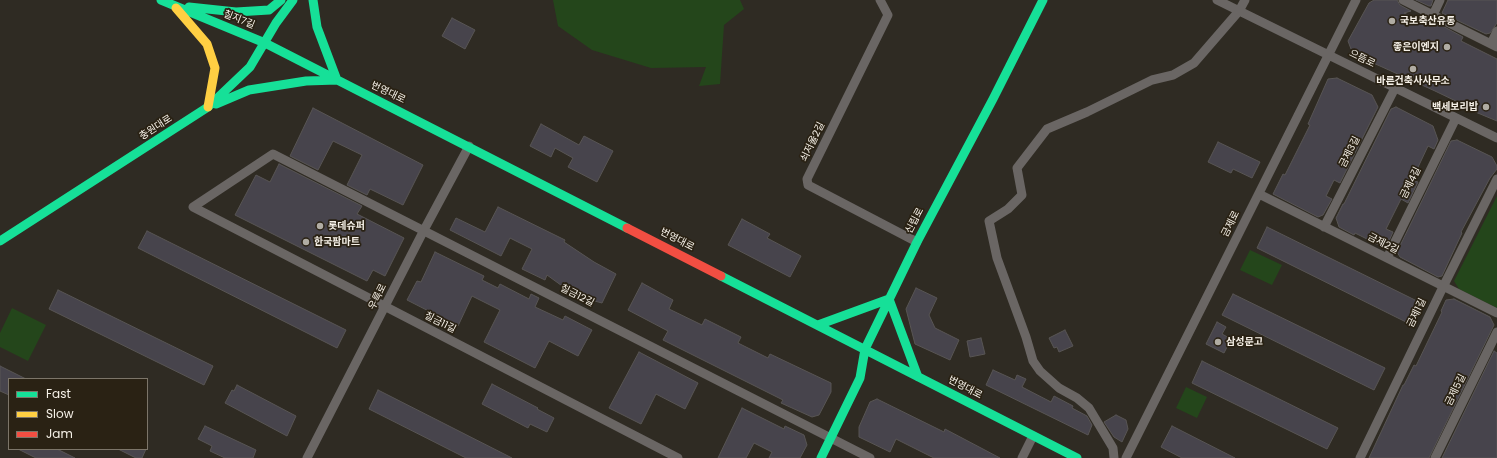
<!DOCTYPE html>
<html>
<head>
<meta charset="utf-8">
<style>
	body { margin:0 }
	#map { position:relative; width:1497px; height:458px; overflow:hidden; background:#2f2b23; font-family:Poppins,sans-serif }
	canvas { display:block }
	.legend { position:absolute; left:8px; top:378px; width:140px; height:72px; box-sizing:border-box; background:#2a2214; border:1px solid #7c7569; margin:0; padding:5px 7px; list-style:none; font-size:12px; color:#f6f1e8 }
	.legend li { display:flex; align-items:center; gap:8px; height:20px }
	.legend b { width:20px; border:1px solid #7c7569 }
</style>
</head>
<body>
<div id="map">
<canvas width="1497" height="458"></canvas>
<ul class="legend">
<li><b style="height:5px;background:#16e098"></b>Fast</li>
<li><b style="height:5px;background:#ffcf43"></b>Slow</li>
<li><b style="height:5px;background:#f24e42"></b>Jam</li>
</ul>
</div>
<script>
const g = document.querySelector('canvas').getContext('2d');
g.lineJoin = 'round';
function paint(path, color) {
  g.fillStyle = color;
  g.fill(path, 'evenodd');
}
function shape(rows) {
  const path = new Path2D();
  for (const r of rows) {
    path.moveTo(r[0], r[1]);
    for (let i = 2; i < r.length; i += 2) path.lineTo(r[i], r[i + 1]);
  }
  return path;
}
function trace(path, color, width, dash) {
  g.strokeStyle = color;
  g.lineWidth = width;
  g.lineCap = dash ? 'butt' : 'round';
  g.setLineDash(dash || []);
  g.stroke(path);
}
function label(font, color, halo, rows, align = 'center') {
  g.font = font + ' Poppins,"Noto Sans KR",sans-serif';
  g.lineWidth = 3.5;
  g.setLineDash([]);
  g.textBaseline = 'middle';
  g.strokeStyle = halo;
  g.fillStyle = color;
  for (const [text, x, y, turn = 0] of rows) {
    g.save();
    g.translate(x, y);
    g.rotate((+turn || 0) * Math.PI / 180);
    g.textAlign = isNaN(turn) ? turn : align;
    if (halo) g.strokeText(text, 0, 0);
    g.fillText(text, 0, 0);
    g.restore();
  }
}
paint(shape([
	[553,0,740,0,744,9,724,25,720,84,699,86,706,67,651,68,592,50,558,26],
	[1497,196,1497,308,1459,289,1454,281],
	[1250,250,1282,265,1272,285,1240,270],
	[12,308,46,325,28,361,0,347,0,333],
	[1186,387,1207,397,1197,418,1176,408]
]), '#24461b');
const building = shape([
	[1374,0,1397,0,1400,5,1411,11,1404,13,1435,27,1437,23,1463,37,1461,41,1497,59,1497,121,1473,111,1459,104,1460,103,1435,91,1380,66,1364,59,1365,56,1351,49,1348,41,1369,3,1374,0],
	[1416,0,1433,0,1431,6,1429,6,1416,0],
	[1448,0,1497,0,1497,23,1490,33,1486,34,1469,26,1442,13,1448,0],
	[452,18,475,30,465,49,442,36,452,18],
	[1337,78,1372,95,1378,107,1340,183,1334,180,1326,196,1332,199,1323,215,1318,217,1273,194,1283,174,1285,175,1310,125,1308,124,1328,79,1337,78],
	[1396,107,1433,126,1438,140,1434,149,1428,146,1412,180,1418,182,1408,203,1401,199,1386,229,1393,232,1389,241,1377,244,1355,233,1354,235,1339,227,1336,218,1343,204,1344,204,1391,109,1396,107],
	[313,108,423,165,403,205,370,189,367,195,347,185,362,155,333,141,318,170,290,156,313,108],
	[541,124,579,145,584,136,613,151,597,182,568,167,573,158,555,148,551,157,530,146,541,124],
	[1457,140,1492,157,1497,166,1497,169,1490,178,1461,232,1462,233,1442,276,1438,277,1400,257,1397,252,1451,141,1457,140],
	[1218,142,1260,162,1252,178,1233,169,1231,173,1208,162,1218,142],
	[279,164,362,206,357,214,404,238,385,276,373,270,367,281,235,215,256,175,270,182,279,164],
	[498,207,565,240,564,242,594,262,616,274,602,303,576,296,547,275,545,280,522,269,532,249,510,238,501,256,450,230,456,218,485,232,498,207],
	[742,219,770,234,767,238,801,256,790,277,728,245,742,219],
	[1267,227,1419,302,1408,323,1257,248,1267,227],
	[147,231,346,330,337,348,138,248,147,231],
	[435,252,484,276,482,280,498,288,500,284,529,299,531,294,539,298,535,307,563,320,565,316,592,330,578,356,549,341,535,368,484,342,500,310,472,296,458,326,407,300,417,281,421,282,435,252],
	[642,283,673,300,669,309,702,325,705,319,741,337,738,343,768,358,770,354,831,383,831,392,819,415,812,417,781,403,783,400,663,340,668,331,628,310,642,283],
	[916,288,937,298,929,315,935,328,959,340,950,360,915,344,906,309,916,288],
	[58,290,213,366,204,385,49,309,58,290],
	[1233,294,1385,368,1374,390,1222,315,1233,294],
	[1454,299,1490,317,1494,325,1429,458,1369,458,1403,385,1404,385,1414,365,1416,366,1442,312,1441,311,1446,300,1454,299],
	[1217,322,1226,327,1222,334,1231,339,1224,353,1206,344,1217,322],
	[1065,330,1073,346,1059,352,1057,347,1054,348,1049,338,1065,330],
	[981,338,985,354,970,357,967,341,981,338],
	[1494,351,1497,353,1497,458,1442,458,1494,351],
	[639,352,698,383,685,409,656,394,641,424,609,408,639,352],
	[1202,361,1338,428,1327,449,1192,383,1202,361],
	[0,366,26,379,9,379,9,395,0,391,0,366],
	[993,370,1015,380,1017,375,1026,379,1022,387,1051,402,1054,396,1073,406,1072,408,1087,416,1092,425,1088,435,986,385,993,370],
	[492,384,538,408,537,409,554,418,547,432,530,424,528,428,482,404,492,384],
	[237,385,296,416,287,436,225,403,232,390,234,391,237,385],
	[378,390,512,458,466,458,369,409,378,390],
	[877,399,944,432,945,429,1000,458,934,458,896,439,890,452,859,437,859,427,870,402,877,399],
	[742,408,784,429,785,426,804,435,807,445,800,458,769,458,772,452,754,443,746,458,718,458,742,408],
	[1116,415,1126,420,1128,429,1122,442,1114,437,1104,422,1116,415],
	[205,426,256,450,253,458,225,458,210,451,212,446,198,439,205,426],
	[1172,426,1235,458,1182,458,1161,447,1172,426],
	[18,449,57,449,75,458,36,458,18,449],
	[118,449,146,449,142,458,136,458,118,449]
]);
paint(building, '#47444c');
trace(building, '#585554', 1);
trace(shape([
	[880,0,888,15,807,179,808,185,917,242],
	[1217,0,1497,138],
	[1403,0,1497,47],
	[1433,15,1440,0],
	[1491,44,1497,31],
	[1259,194,1497,313],
	[1324,227,1395,88],
	[1387,258,1456,118],
	[307,458,424,230,469,146],
	[678,458,193,207,273,154,870,458],
	[1022,458,1033,436],
	[1114,458,1113,448,1089,408,1077,398,1059,388,1040,371,1033,361,1026,337,997,258,989,221,1008,209,1022,195,1017,168,1047,129,1087,112,1152,80,1173,75,1194,63,1239,11,1245,0],
	[1126,458,1356,0],
	[1360,458,1443,287,1497,179],
	[1435,458,1497,332]
]), '#6a6664', 9);
trace(shape([
	[161,0,265,43,627,228],
	[189,7,236,12,269,10,281,0],
	[216,104,249,90,306,81,337,80,317,27,313,0],
	[0,241,208,107,250,67,276,23,293,0],
	[721,276,1077,458],
	[889,299,918,377],
	[818,325,889,299],
	[821,458,860,378,865,349,917,242,993,99,1043,0]
]), '#16e098', 9);
trace(shape([
	[176,8,207,44,215,68,208,107]
]), '#ffcf43', 9);
trace(shape([
	[627,228,721,276]
]), '#f24e42', 9);
for (const [x, y, r, color] of [
	[1392,21,4,"#b0aca3"],
	[1447,47,4,"#b0aca3"],
	[1413,69,4,"#b0aca3"],
	[1486,107,4,"#b0aca3"],
	[320,226,4,"#b0aca3"],
	[306,242,4,"#b0aca3"],
	[1218,342,4,"#b0aca3"]
]) {
  const dot = new Path2D();
  dot.arc(x, y, r, 0, 2 * Math.PI);
  g.fillStyle = color;
  g.fill(dot);
  trace(dot, '#2a2214', 1.5);
}
label('10px', '#f6f1e8', '#2a2214', [
	["칠지7길",239,20,22],
	["으뜸로",1362,59,26],
	["번영대로",388,93,26],
	["충원대로",156,128,-33],
	["쇠저울2길",813,142,-64],
	["금제3길",1350,152,-63],
	["금제4길",1411,183,-64],
	["신립로",915,221,-62],
	["금제로",1231,224,-63],
	["번영대로",677,240,27],
	["금제2길",1383,244,27],
	["칠금12길",577,296,27],
	["우륵로",378,297,-63],
	["금제1길",1417,313,-64],
	["칠금11길",440,323,27],
	["번영대로",965,388,27],
	["금제5길",1456,390,-64]
]);
label('bold 10px', '#f6f1e8', '#2a2214', [
	["국보축산유통",1400,21],
	["좋은이엔지",1439,47,"right"],
	["바른건축사사무소",1413,81,"center"],
	["백세보리밥",1478,107,"right"],
	["롯데슈퍼",328,226],
	["한국팜마트",314,242],
	["삼성문고",1226,342]
], 'left');
</script>
</body>
</html>
